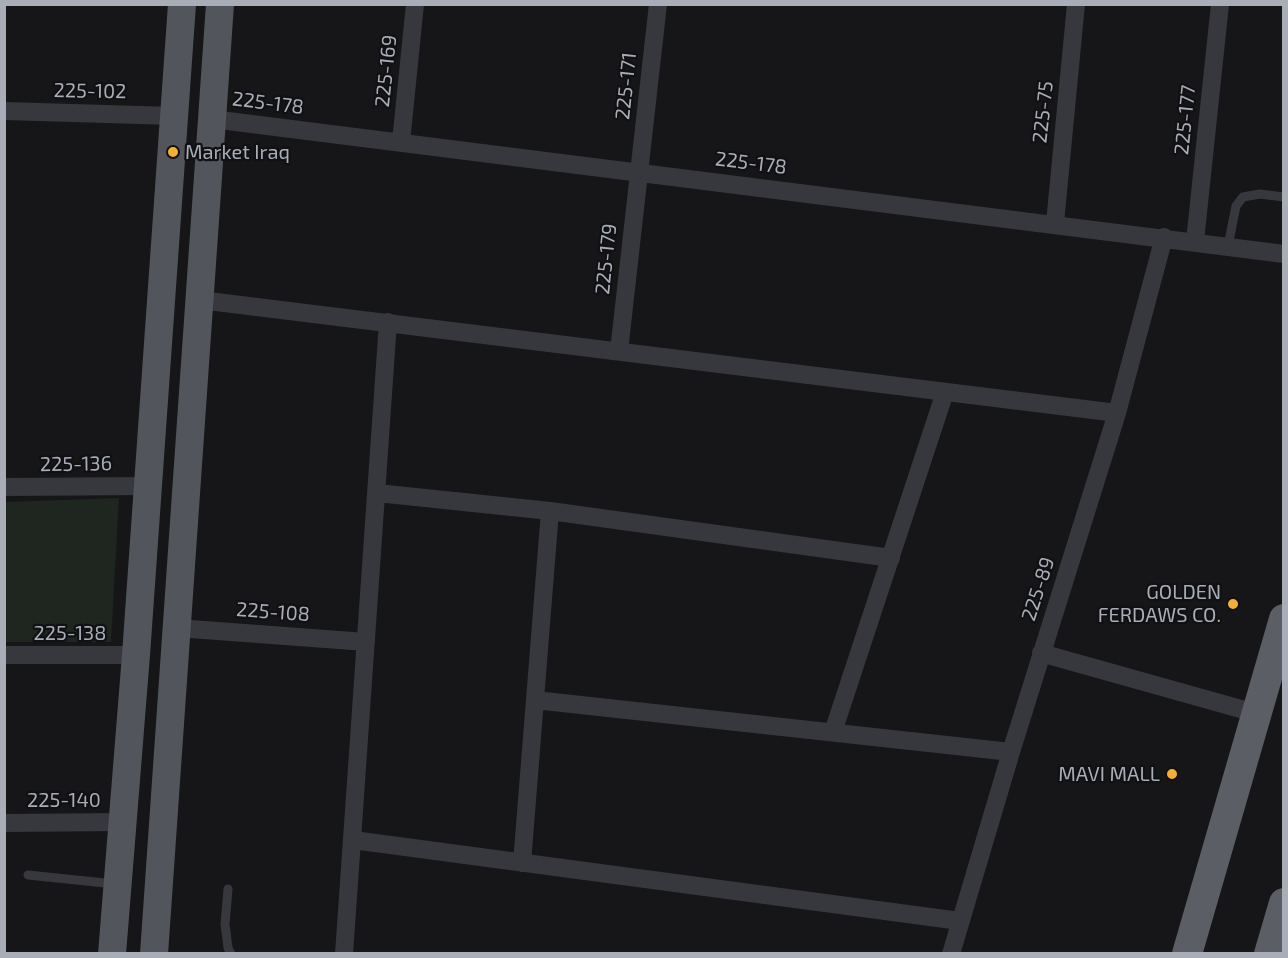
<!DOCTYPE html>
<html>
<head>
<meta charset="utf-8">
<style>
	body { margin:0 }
	#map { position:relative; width:1288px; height:958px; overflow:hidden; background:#161618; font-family:"Exo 2",sans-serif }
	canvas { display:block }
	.frame { position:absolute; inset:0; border:6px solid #a8adb8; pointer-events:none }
</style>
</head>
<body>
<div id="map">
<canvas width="1288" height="958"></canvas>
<div class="frame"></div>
</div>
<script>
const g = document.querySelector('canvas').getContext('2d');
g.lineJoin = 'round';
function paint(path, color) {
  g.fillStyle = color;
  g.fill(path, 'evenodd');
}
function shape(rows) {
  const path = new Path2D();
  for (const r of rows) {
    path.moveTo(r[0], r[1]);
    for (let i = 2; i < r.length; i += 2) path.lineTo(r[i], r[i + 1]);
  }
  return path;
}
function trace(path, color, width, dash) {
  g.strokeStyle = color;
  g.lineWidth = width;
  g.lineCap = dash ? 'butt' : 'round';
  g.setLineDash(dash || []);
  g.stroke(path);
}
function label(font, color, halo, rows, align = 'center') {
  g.font = font + ' "Exo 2",sans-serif';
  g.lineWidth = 4.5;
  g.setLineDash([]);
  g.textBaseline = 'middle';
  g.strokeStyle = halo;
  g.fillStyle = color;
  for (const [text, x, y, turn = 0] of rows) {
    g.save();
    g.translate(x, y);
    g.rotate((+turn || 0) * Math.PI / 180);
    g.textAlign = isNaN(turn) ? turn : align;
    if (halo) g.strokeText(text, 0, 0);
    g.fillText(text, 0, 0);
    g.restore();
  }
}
paint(shape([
	[119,498,111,642,5,642,5,502]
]), '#1e261f');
trace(shape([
	[1228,246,1236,206,1243,197,1260,194,1284,197],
	[28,875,115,884],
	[228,889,225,924,228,948,231,954]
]), '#37383d', 9);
trace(shape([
	[4,111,174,116],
	[212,119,1284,254],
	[401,142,415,4],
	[1055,223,1076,4],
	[1195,241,1220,4],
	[200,300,1117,413],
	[619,351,658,4],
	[4,487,148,486],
	[377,493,550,511,891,558],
	[177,628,366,642],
	[1041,653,1255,713],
	[4,655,136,655],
	[535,700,1011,752],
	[833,732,945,392],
	[4,823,123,822],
	[353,840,960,921],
	[522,863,550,511],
	[344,954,388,322],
	[951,954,1011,752,1117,413,1164,237]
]), '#37383d', 18);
trace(shape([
	[112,954,136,655,182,4],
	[154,954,220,4]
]), '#53555c', 28);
trace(shape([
	[1187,954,1284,619],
	[1269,954,1284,903]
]), '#5b5e65', 30);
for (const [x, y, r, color] of [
	[173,152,6,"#f2b134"],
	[1233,604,6,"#f2b134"],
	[1172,774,6,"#f2b134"]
]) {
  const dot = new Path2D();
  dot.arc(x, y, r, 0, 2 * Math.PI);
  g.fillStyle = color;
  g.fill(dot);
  trace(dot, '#111113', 2);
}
label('20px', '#a8adb8', '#111113', [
	["225-169",386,71,-84],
	["225-171",626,86,-84],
	["225-102",90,91,1],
	["225-178",268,103,7],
	["225-75",1043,112,-84],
	["225-177",1185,120,-84],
	["225-178",751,163,7],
	["225-179",606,259,-84],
	["225-136",76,464,-1],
	["225-89",1038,589,-72],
	["225-108",273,612,4],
	["225-138",70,633],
	["225-140",64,800]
]);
label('20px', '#a8adb8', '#111113', [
	["Market Iraq",185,152,"left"],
	["GOLDEN",1221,592],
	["FERDAWS CO.",1221,615],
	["MAVI MALL",1160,774]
], 'right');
</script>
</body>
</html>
